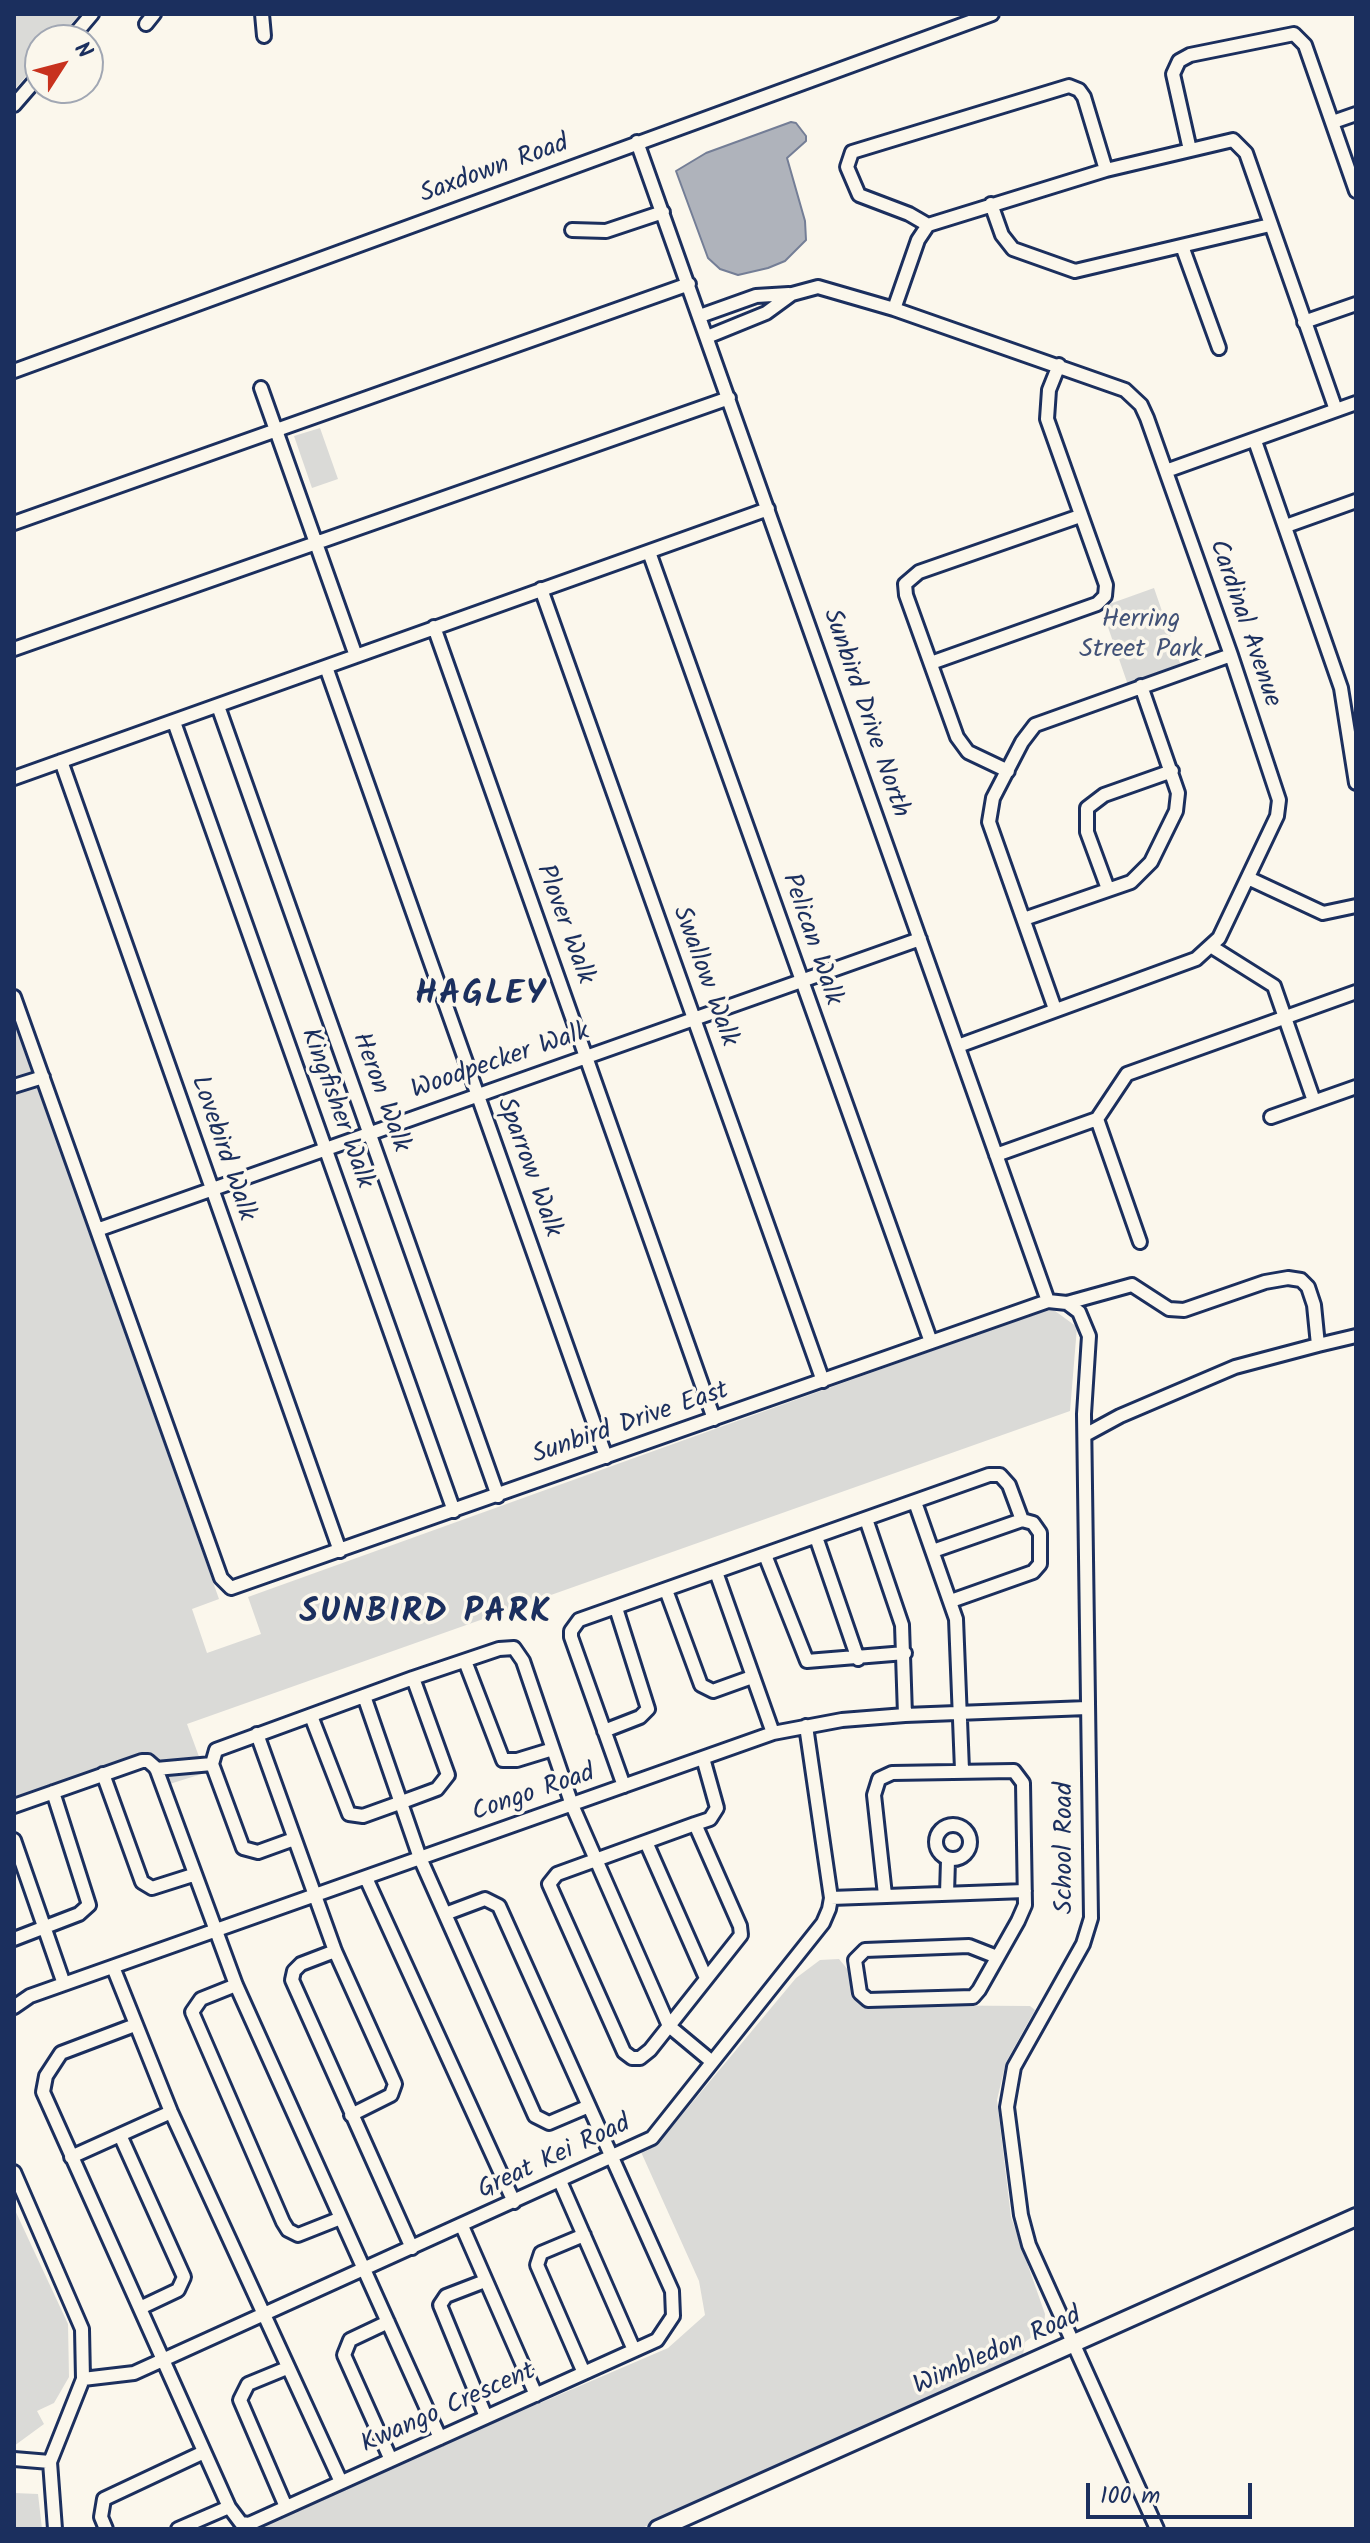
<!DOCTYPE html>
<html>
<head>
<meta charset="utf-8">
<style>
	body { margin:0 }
	#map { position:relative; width:1370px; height:2543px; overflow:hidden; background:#fbf7ec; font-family:Kalam,sans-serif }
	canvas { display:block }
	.frame { position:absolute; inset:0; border:16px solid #1b2f5e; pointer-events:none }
	.north { position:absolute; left:24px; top:24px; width:80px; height:80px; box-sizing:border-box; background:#fbf7ec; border:2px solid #a1a7b3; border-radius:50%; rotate:54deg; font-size:22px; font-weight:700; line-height:32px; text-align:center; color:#1b2f5e }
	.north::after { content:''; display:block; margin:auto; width:28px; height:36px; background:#c8321e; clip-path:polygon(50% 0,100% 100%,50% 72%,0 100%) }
	.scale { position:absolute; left:1086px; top:2483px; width:166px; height:36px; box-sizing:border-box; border:4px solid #1b2f5e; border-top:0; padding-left:10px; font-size:24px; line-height:28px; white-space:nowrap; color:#1b2f5e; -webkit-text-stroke:6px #fbf7ec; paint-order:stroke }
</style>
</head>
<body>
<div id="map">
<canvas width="1370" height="2543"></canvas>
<div class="frame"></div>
<div class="north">N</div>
<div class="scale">100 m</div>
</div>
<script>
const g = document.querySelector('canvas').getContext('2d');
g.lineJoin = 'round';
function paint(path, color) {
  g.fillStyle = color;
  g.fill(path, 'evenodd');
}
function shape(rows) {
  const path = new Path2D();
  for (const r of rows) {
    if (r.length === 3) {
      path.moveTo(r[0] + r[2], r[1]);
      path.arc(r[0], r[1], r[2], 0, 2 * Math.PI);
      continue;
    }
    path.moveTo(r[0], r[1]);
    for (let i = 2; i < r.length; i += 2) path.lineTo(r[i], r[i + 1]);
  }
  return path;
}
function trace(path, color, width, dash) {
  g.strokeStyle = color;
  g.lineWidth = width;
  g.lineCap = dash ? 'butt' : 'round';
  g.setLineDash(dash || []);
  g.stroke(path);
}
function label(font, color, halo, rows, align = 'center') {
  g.font = font + ' Kalam,sans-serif';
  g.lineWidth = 7;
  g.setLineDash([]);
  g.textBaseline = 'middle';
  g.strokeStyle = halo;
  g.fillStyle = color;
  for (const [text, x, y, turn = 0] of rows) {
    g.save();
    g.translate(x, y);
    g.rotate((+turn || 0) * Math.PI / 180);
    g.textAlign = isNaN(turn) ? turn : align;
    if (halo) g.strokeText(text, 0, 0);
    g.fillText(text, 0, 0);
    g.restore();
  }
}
paint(shape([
	[14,14,80,14,57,40,40,40,40,60,14,90],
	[320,428,338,479,312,488,294,436],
	[1154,588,1181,666,1128,685,1101,607],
	[14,1021,219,1599,192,1609,207,1653,261,1634,248,1597,1051,1308,1077,1327,1070,1411,187,1724,205,1773,163,1786,153,1763,14,1806],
	[839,1959,849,1971,855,1994,869,2005,1030,2006,1035,2010,1006,2062,997,2100,1011,2217,1045,2314,1044,2328,1025,2342,1023,2355,640,2529,247,2529,668,2348,705,2315,699,2281,641,2152,656,2146,796,1978,820,1960],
	[14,2208,68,2324,69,2377,54,2403,37,2411,44,2424,14,2446],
	[14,2493,38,2494,42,2529,14,2529]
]), '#dadad7');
const water = shape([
	[791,122,796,123,806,136,806,141,787,158,805,221,806,240,785,261,768,268,738,275,720,269,708,258,676,171,706,153,791,122]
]);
paint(water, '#afb3bb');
trace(water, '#747e96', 2);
const minor = shape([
	[262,14,264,36],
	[146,24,154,14],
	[70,40,92,14],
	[14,105,40,75],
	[1333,122,1356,114],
	[637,142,1048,1301],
	[1190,150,1173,74,1179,61,1190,55,1294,34,1305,45,1356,191],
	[991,204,1002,235,1013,249,1075,271,1270,225],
	[928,225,909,214,859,195,847,167,852,152,1069,86,1079,90,1084,97,1106,170],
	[572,230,606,231,663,212],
	[1182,246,1219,348],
	[894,309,918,240,928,225,1106,170,1233,140,1246,153,1336,410],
	[700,316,756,296,789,294],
	[1304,322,1356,304],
	[707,337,766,313,792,294,818,287,894,309,1125,390,1141,405,1147,418,1231,655,1279,800,1277,816,1219,938,1196,959,958,1046],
	[14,371,992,14],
	[261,388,356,656],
	[1255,441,1341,688,1356,783],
	[1166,471,1356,403],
	[14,523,689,284],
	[1286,526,1356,501],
	[649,552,931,1342],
	[541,589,823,1381],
	[434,627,714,1419],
	[14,649,729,398],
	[931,663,1097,604,1105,596,1106,585,1047,419,1049,390,1059,365],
	[326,667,606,1457],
	[218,706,498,1496],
	[174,722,454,1511],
	[61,761,340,1551],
	[1008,771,968,752,957,737,906,595,905,584,919,572,1080,516],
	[14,778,768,509],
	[1248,878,1323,913,1356,906],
	[1108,889,1087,832,1087,808,1104,795,1172,771],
	[1024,919,1131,882,1151,862,1176,811,1178,793,1141,686],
	[1212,947,1274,986,1314,1101],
	[14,997,221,1578,231,1588,1048,1301,1067,1303,1079,1312,1089,1336,1084,1414,1091,1918,1083,1944,1014,2067,1007,2107,1021,2215,1029,2245,1157,2529],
	[1055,1009,989,822,993,798,1022,742,1035,725,1231,655],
	[14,1086,43,1077],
	[1271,1117,1356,1087],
	[1097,1119,1140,1242],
	[996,1155,1097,1119,1127,1074,1356,992],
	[97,1230,920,939],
	[1067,1303,1132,1285,1169,1309,1184,1310,1265,1282,1288,1278,1301,1280,1308,1287,1314,1305,1318,1345,1235,1367,1120,1416,1085,1435],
	[1318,1345,1356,1336],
	[915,1502,956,1619,962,1770],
	[866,1519,902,1625,905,1715],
	[816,1537,858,1659],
	[933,1551,1022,1520],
	[765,1555,807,1661,905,1653],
	[716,1572,773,1733],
	[666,1590,701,1685,713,1691,752,1677],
	[465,1661,503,1760,517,1760,553,1749],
	[364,1696,420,1858,535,2116,549,2123,589,2106],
	[311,1716,349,1814,363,1816,402,1802,437,1789,448,1775,413,1678],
	[604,1731,640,1717,648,1709,616,1608],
	[257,1734,335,1951,395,2084,391,2095,351,2115],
	[156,1769,212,1764],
	[103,1774,142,1882,152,1888,193,1875],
	[624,1786,571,1637,571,1631,579,1620,989,1475,1000,1475,1009,1485,1022,1520,1033,1523,1040,1533,1040,1564,1033,1572,951,1601],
	[14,1806,142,1761,148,1761,156,1768,236,1985,440,2438],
	[695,1824,740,1926,741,1935,650,2050,640,2058,632,2058,624,2052,549,1884,557,1874,695,1824],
	[695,1824,710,1819,717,1808,703,1758],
	[953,1842,17],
	[294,1839,258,1852,243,1848,212,1764,216,1750,413,1678,499,1649,514,1648,523,1661,572,1805,669,2026,711,2061],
	[14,1840,64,1984],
	[646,1842,706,1978],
	[366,1878,514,2202],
	[947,1894,948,1860],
	[885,1895,874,1795,879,1779,892,1773,1014,1771,1023,1783,1025,1905,1018,1921,979,1990,973,1997,868,2000,860,1993,855,1960,865,1950,969,1946,997,1957],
	[831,1898,1025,1891],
	[14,1939,79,1914,89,1905,53,1792],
	[335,1951,301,1964,294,1971,292,1980,412,2248],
	[113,1967,171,2112,341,2482],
	[236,1985,201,1999,192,2012,283,2222,288,2230,298,2235,341,2218],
	[14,2007,30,1996,773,1733,842,1720,905,1715,1087,1708],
	[135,2025,61,2053,46,2076,43,2092,229,2507,241,2523,249,2524,657,2340,673,2316,672,2291,499,1906,485,1899,445,1914],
	[120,2135,184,2277,178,2290,140,2308],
	[71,2157,171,2112],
	[14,2172,82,2329,83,2379,50,2462,55,2529],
	[560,2181,634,2350],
	[462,2226,536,2395],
	[584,2235,541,2253,537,2265,584,2373],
	[485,2281,446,2296,440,2305,486,2417],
	[388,2322,350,2340,344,2355,391,2460],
	[83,2379,134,2373,652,2138,823,1923,829,1909,831,1898,806,1726],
	[14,2459,50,2462],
	[286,2507,240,2400,248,2384,287,2368],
	[106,2529,101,2517,104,2499,204,2452],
	[178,2529,229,2507]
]);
const major = shape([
	[658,2529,1356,2217]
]);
trace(minor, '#1b2f5e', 18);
trace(major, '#1b2f5e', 22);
trace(minor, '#fbf7ec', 12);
trace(major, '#fbf7ec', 16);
label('26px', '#1b2f5e', '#fbf7ec', [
	["Saxdown Road",495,171,-20],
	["Cardinal Avenue",1243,624,71],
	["Sunbird Drive North",864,714,71],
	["Plover Walk",563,925,70],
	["Pelican Walk",810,940,71],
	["Swallow Walk",703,977,70],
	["Woodpecker Walk",501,1063,-19],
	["Heron Walk",379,1093,70],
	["Kingfisher Walk",335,1109,70],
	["Lovebird Walk",221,1149,71],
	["Sparrow Walk",527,1168,70],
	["Sunbird Drive East",631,1425,-19],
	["Congo Road",534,1795,-19],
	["School Road",1067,1848,-90],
	["Great Kei Road",555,2159,-25],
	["Wimbledon Road",998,2353,-24],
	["Kwango Crescent",449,2410,-24]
]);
label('26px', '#415176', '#fbf7ec', [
	["Herring",1141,622],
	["Street Park",1141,652]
]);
g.letterSpacing = '2px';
label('bold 34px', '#1b2f5e', '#fbf7ec', [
	["HAGLEY",481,997],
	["SUNBIRD PARK",426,1615]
]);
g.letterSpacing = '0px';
</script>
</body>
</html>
